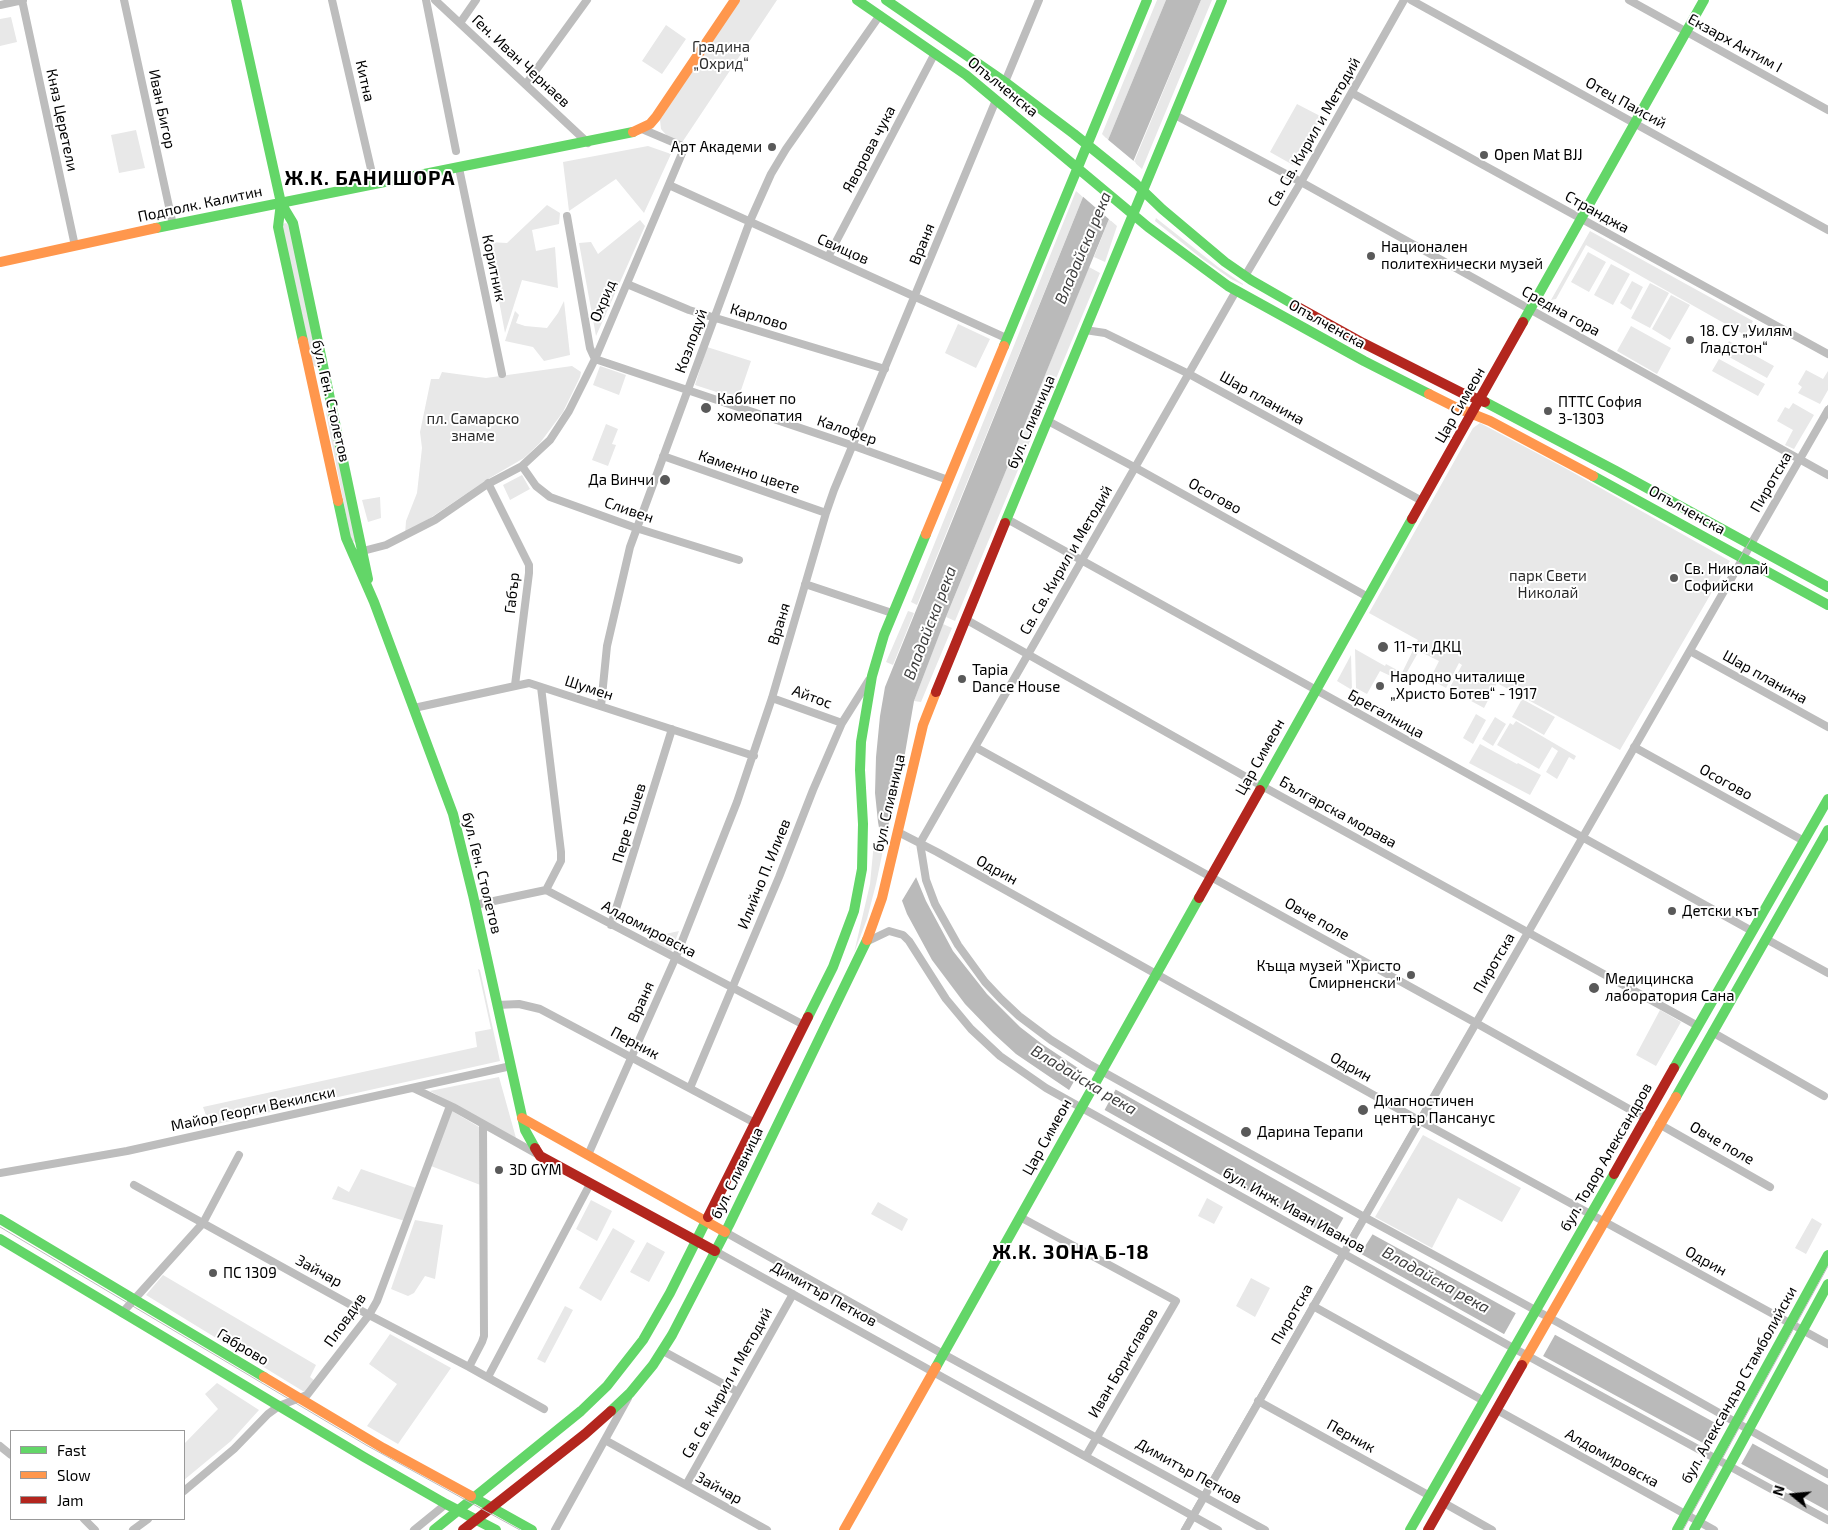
<!DOCTYPE html>
<html>
<head>
<meta charset="utf-8">
<style>
	body { margin:0 }
	#map { position:relative; width:1828px; height:1530px; overflow:hidden; background:#fff; font-family:"Exo 2",sans-serif }
	canvas { display:block }
	.legend { position:absolute; left:10px; top:1430px; width:175px; height:90px; box-sizing:border-box; background:#fff; border:1px solid #999; margin:0; padding:6px 9px; list-style:none; font-size:15px; color:#000 }
	.legend li { display:flex; align-items:center; gap:10px; height:25px }
	.legend b { width:25px; border:1px solid #999 }
	.north { position:absolute; left:1768px; top:1470px; width:50px; height:50px; -webkit-text-stroke:4px #fff; paint-order:stroke; rotate:287deg; font-size:14px; font-weight:700; line-height:20px; text-align:center; color:#000 }
	.north::after { content:''; display:block; margin:auto; width:18px; height:22px; background:#000; clip-path:polygon(50% 0,100% 100%,50% 72%,0 100%) }
</style>
</head>
<body>
<div id="map">
<canvas width="1828" height="1530"></canvas>
<ul class="legend">
<li><b style="height:6px;background:#63d668"></b>Fast</li>
<li><b style="height:6px;background:#ff974d"></b>Slow</li>
<li><b style="height:6px;background:#b3261e"></b>Jam</li>
</ul>
<div class="north">N</div>
</div>
<script>
const g = document.querySelector('canvas').getContext('2d');
g.lineJoin = 'round';
function paint(path, color) {
  g.fillStyle = color;
  g.fill(path, 'evenodd');
}
function shape(rows) {
  const path = new Path2D();
  for (const r of rows) {
    path.moveTo(r[0], r[1]);
    for (let i = 2; i < r.length; i += 2) path.lineTo(r[i], r[i + 1]);
  }
  return path;
}
function trace(path, color, width, dash) {
  g.strokeStyle = color;
  g.lineWidth = width;
  g.lineCap = dash ? 'butt' : 'round';
  g.setLineDash(dash || []);
  g.stroke(path);
}
function label(font, color, halo, rows, align = 'center') {
  g.font = font + ' "Exo 2",sans-serif';
  g.lineWidth = 4;
  g.setLineDash([]);
  g.textBaseline = 'middle';
  g.strokeStyle = halo;
  g.fillStyle = color;
  for (const [text, x, y, turn = 0] of rows) {
    g.save();
    g.translate(x, y);
    g.rotate((+turn || 0) * Math.PI / 180);
    g.textAlign = isNaN(turn) ? turn : align;
    if (halo) g.strokeText(text, 0, 0);
    g.fillText(text, 0, 0);
    g.restore();
  }
}
paint(shape([
	[739,0,777,0,681,144,667,136,661,129,660,120],
	[1157,0,1166,0,1108,140,1102,134],
	[1201,0,1212,0,1142,169,1134,162],
	[11,17,17,42,0,46,0,19],
	[666,25,686,39,662,74,642,61],
	[1297,104,1322,117,1293,165,1270,152],
	[136,130,145,168,119,173,111,135],
	[648,146,671,154,644,213,616,179,569,211,563,162],
	[1076,191,1083,197,917,605,911,602],
	[547,205,560,213,559,224,532,230,536,251,555,247,558,288,522,280,505,333,488,242,507,243],
	[1156,218,1218,267,1243,284,1243,285,1231,279,1201,258,1155,221],
	[1109,219,1117,226,1105,262,1094,257],
	[640,220,645,226,596,336,579,243,591,242,598,254],
	[285,223,289,224,318,365,317,368,313,365,282,225],
	[1590,231,1753,321,1745,335,1586,245,1556,299,1551,300],
	[1588,252,1606,262,1589,292,1571,282],
	[1611,264,1630,274,1613,305,1594,295],
	[1089,267,1100,273,955,621,946,617],
	[1632,281,1643,287,1631,310,1620,303],
	[1650,283,1669,293,1650,328,1631,318],
	[1671,295,1690,305,1670,340,1652,329],
	[564,301,570,355,544,361,533,347,505,341,515,311,519,315,516,323,525,326,547,328,558,313],
	[958,324,990,339,976,368,945,353],
	[1631,326,1671,348,1657,374,1617,351],
	[1729,341,1774,366,1767,378,1722,353],
	[707,347,751,361,738,399,695,385],
	[1719,359,1765,384,1758,396,1712,371],
	[572,366,581,372,580,377,563,412,540,443,524,458,488,479,405,535,406,521,417,493,422,448,420,432,431,379,439,379,442,372,486,378],
	[600,366,626,375,619,395,593,385],
	[1806,370,1823,379,1828,371,1828,390,1820,404,1798,393,1802,387,1798,384],
	[1793,403,1814,415,1794,449,1785,445,1793,430,1777,421,1785,407,1789,409],
	[327,410,328,410,356,543,351,540,326,413],
	[1480,423,1565,468,1730,561,1620,750,1497,683,1484,708,1449,689,1462,665,1459,663,1446,688,1430,679,1439,661,1419,651,1403,679,1400,677,1418,640,1369,613,1473,428],
	[606,424,618,429,612,444,616,445,608,466,592,460],
	[522,475,530,489,510,500,503,485],
	[380,497,381,518,368,522,362,500],
	[908,611,914,613,893,665,886,662],
	[943,624,952,628,921,702,914,701],
	[1355,649,1385,666,1386,664,1399,671,1395,678,1380,671,1367,694,1356,688],
	[1351,655,1352,690,1337,681],
	[1522,699,1555,717,1544,735,1512,717],
	[1476,714,1486,720,1473,744,1463,738],
	[1495,717,1506,724,1493,746,1482,739],
	[1516,721,1576,756,1574,760,1569,757,1557,779,1546,772,1558,751,1552,747,1539,769,1497,745,1510,723,1513,725],
	[1480,744,1517,764,1518,763,1541,775,1530,795,1469,763],
	[880,841,883,850,876,884,867,919,854,953,870,884,874,842],
	[679,931,671,952,647,938],
	[478,969,480,970,500,1061,217,1124,208,1121,203,1107,477,1047,475,1032,491,1029],
	[1660,1010,1681,1022,1656,1066,1636,1055],
	[499,1077,516,1138,430,1091],
	[452,1111,479,1127,483,1138,483,1186,431,1166],
	[1423,1135,1521,1188,1502,1222,1458,1198,1432,1248,1375,1217],
	[361,1169,416,1188,405,1221,332,1199,338,1186,349,1192],
	[1207,1198,1223,1207,1214,1224,1198,1216],
	[591,1200,612,1211,597,1241,576,1229],
	[878,1202,908,1219,902,1231,871,1214],
	[1812,1218,1822,1224,1806,1254,1795,1248],
	[415,1220,443,1225,435,1279,425,1276,414,1293,408,1296,391,1289],
	[613,1228,635,1241,601,1301,579,1288],
	[647,1242,665,1252,649,1282,630,1272],
	[163,1275,316,1365,310,1377,315,1381,306,1393,146,1295],
	[1251,1278,1270,1288,1255,1317,1236,1306],
	[565,1306,573,1310,545,1363,537,1359],
	[390,1334,451,1368,398,1444,367,1426,397,1384,369,1364],
	[217,1383,259,1410,231,1441,184,1480,184,1444,218,1409,205,1394]
]), '#e8e8e8');
paint(shape([
	[1166,0,1201,0,1109,219,946,617,914,701,903,765,902,795,904,824,916,877,926,901,953,951,987,994,1020,1027,1042,1044,1081,1070,1372,1234,1828,1485,1828,1511,1543,1356,1069,1090,1016,1054,993,1033,965,1004,932,960,907,914,883,850,878,822,875,793,876,757,880,716,885,687,1083,197,1108,140]
]), '#bababa');
paint(shape([
	[1106,138,1136,163,1111,221,1081,195],
	[903,765,906,824,910,849,918,874,900,904,878,841,885,839],
	[1082,1067,1117,1087,1104,1111,1068,1092],
	[1345,1215,1374,1232,1359,1256,1331,1240],
	[1517,1311,1556,1333,1542,1358,1503,1336],
	[1723,1424,1754,1441,1740,1466,1709,1450]
]), '#fff');
trace(shape([
	[22,0,75,246],
	[124,0,173,225],
	[332,0,371,169],
	[426,0,456,151],
	[435,0,588,143],
	[1411,0,1828,230],
	[1629,0,1828,110],
	[0,5,23,0],
	[460,23,476,0],
	[1005,82,1039,0],
	[526,84,587,0],
	[1352,93,1828,354],
	[1175,115,1301,182,1828,475],
	[459,168,502,374],
	[669,185,1006,338],
	[567,216,590,348,595,359,854,446,948,480],
	[828,257,935,53],
	[1245,276,1301,182,1404,0],
	[627,284,689,310,885,369],
	[1085,330,1105,333,1189,374,1422,501],
	[1048,421,1136,468,1368,597],
	[663,456,826,513],
	[522,466,536,486,550,497,636,528,739,560],
	[488,483,529,565,529,573,515,685],
	[1007,519,1752,931],
	[359,552,386,545,435,520,486,485,522,466,550,440,569,411,595,359,683,151,684,147,682,146,642,129],
	[805,584,892,613],
	[965,619,1262,786,1698,1026],
	[1690,651,1828,727],
	[541,687,561,852,561,861,546,890],
	[772,698,842,723],
	[601,706,607,646,630,547,750,221,771,174,786,149,880,15],
	[414,708,529,683,754,756],
	[975,747,1476,1023,1645,1118],
	[1634,747,1804,841],
	[898,832,937,852,1422,1122,1828,1344],
	[920,843,926,880,935,904,958,945,985,982,1001,999,1019,1016,1051,1040,1089,1064,1366,1218,1559,1323,1828,1474],
	[920,843,1236,291],
	[475,905,546,890,804,1025],
	[611,925,672,729],
	[1766,939,1828,973],
	[866,942,889,931,903,935,909,941,946,999,971,1029,1000,1056,1046,1088,1506,1344,1828,1520],
	[497,1005,519,1004,540,1009,755,1123],
	[1712,1032,1824,1096],
	[413,1088,453,1107,537,1154],
	[690,1088,779,877,813,790,842,723,869,680],
	[1659,1124,1770,1187],
	[588,1155,675,959,737,802,772,698,826,513,834,490,996,100],
	[0,1173,127,1151,511,1066],
	[134,1185,369,1315,469,1367,544,1409],
	[1020,1217,1176,1301,1086,1456],
	[725,1232,934,1349,1265,1530],
	[715,1251,1218,1530],
	[1313,1306,1484,1401],
	[122,1313,203,1223,239,1155],
	[663,1351,738,1392],
	[469,1367,482,1342,484,1336,483,1124],
	[488,1377,590,1184],
	[1258,1401,1430,1496],
	[1497,1410,1714,1530],
	[605,1440,767,1530],
	[0,1446,11,1455],
	[686,1485,793,1294],
	[184,1491,234,1449,268,1414,279,1406,307,1395,369,1315,377,1301,450,1106],
	[1444,1503,1492,1530],
	[84,1519,95,1530],
	[133,1530,148,1519],
	[414,1530,446,1504],
	[555,1530,628,1398],
	[1185,1530,1828,410]
]), '#bdbdbd', 8);
trace(shape([
	[236,0,281,203,278,227,303,341],
	[857,0,966,75,1148,227,1228,286,1364,361,1429,394],
	[886,0,1005,82,1074,134,1136,184,1162,209,1225,262,1251,280,1298,307],
	[281,203,293,223,368,579],
	[156,228,633,132],
	[1523,322,1704,0],
	[1004,346,1147,0],
	[1485,402,1616,471,1828,587],
	[1593,476,1828,605],
	[338,501,346,538,374,602,453,814,473,895,525,1130,535,1148],
	[1005,523,1222,0],
	[1260,790,1412,519],
	[808,1017,833,967,854,911,862,869,863,824,860,770,861,742,872,676,884,635,926,534],
	[1674,1068,1828,799],
	[1676,1097,1828,830],
	[0,1219,264,1377],
	[0,1239,364,1457,446,1504,496,1530],
	[936,1367,1199,898],
	[611,1411,630,1393,653,1365,672,1335,729,1225,867,940],
	[471,1496,532,1530],
	[434,1530,581,1411,607,1386,643,1340,670,1293,708,1217],
	[1410,1530,1614,1174],
	[1677,1530,1828,1255],
	[1694,1530,1828,1284]
]), '#63d668', 10);
trace(shape([
	[633,132,650,124,656,117,735,0],
	[0,262,156,228],
	[303,341,338,501],
	[1429,394,1455,407,1490,421,1593,476],
	[926,534,1004,346],
	[867,940,882,898,923,725,936,692],
	[522,1118,725,1232],
	[1522,1365,1676,1097],
	[264,1377,383,1448,471,1496],
	[844,1530,936,1367]
]), '#ff974d', 10);
trace(shape([
	[1298,307,1363,343,1462,393,1485,402],
	[1412,519,1523,322],
	[936,692,1005,523],
	[1199,898,1260,790],
	[535,1148,540,1156,715,1251],
	[1614,1174,1674,1068],
	[708,1217,808,1017],
	[463,1530,585,1434,611,1411],
	[1428,1530,1522,1365]
]), '#b3261e', 10);
trace(shape([
	[0,1227,366,1445,520,1530],
	[1181,1530,1828,405],
	[1683,1530,1828,1266]
]), '#bdbdbd', 1);
for (const [x, y, r, color] of [
	[772,147,5,"#595959"],
	[1484,155,5,"#595959"],
	[1371,256,5,"#595959"],
	[1690,340,5,"#595959"],
	[706,408,6,"#595959"],
	[1548,411,5,"#595959"],
	[665,480,6,"#595959"],
	[1674,578,5,"#595959"],
	[1383,647,6,"#595959"],
	[962,679,5,"#595959"],
	[1380,686,5,"#595959"],
	[1672,911,5,"#595959"],
	[1411,975,5,"#595959"],
	[1594,988,6,"#595959"],
	[1363,1110,6,"#595959"],
	[1246,1132,6,"#595959"],
	[499,1170,5,"#595959"],
	[213,1273,5,"#595959"]
]) {
  const dot = new Path2D();
  dot.arc(x, y, r, 0, 2 * Math.PI);
  g.fillStyle = color;
  g.fill(dot);
  trace(dot, '#fff', 2);
}
label('15px', '#000', '#fff', [
	["Екзарх Антим I",1735,43,29],
	["Ген. Иван Чернаев",521,61,43],
	["Китна",365,81,77],
	["Опълченска",1003,87,39],
	["Отец Паисий",1626,103,29],
	["Иван Бигор",162,109,78],
	["Княз Церетели",62,120,78],
	["Св. Св. Кирил и Методий",1314,132,-60],
	["Яворова чука",869,149,-62],
	["Подполк. Калитин",200,204,-12],
	["Странджа",1597,212,29],
	["Враня",922,244,-68],
	["Свищов",843,249,24],
	["Коритник",494,268,78],
	["Охрид",603,301,-67],
	["Средна гора",1561,311,29],
	["Карлово",759,317,17],
	["Опълченска",1327,324,29],
	["Козлодуй",691,341,-70],
	["Шар планина",1262,398,29],
	["бул. Ген. Столетов",331,401,77],
	["Цар Симеон",1460,405,-60],
	["бул. Сливница",1031,422,-67],
	["Калофер",847,430,19],
	["Каменно цвете",749,472,19],
	["Пиротска",1771,482,-60],
	["Осогово",1215,496,29],
	["Сливен",629,510,19],
	["Опълченска",1687,510,29],
	["Св. Св. Кирил и Методий",1066,560,-60],
	["Габър",512,593,-84],
	["Враня",779,624,-73],
	["Шар планина",1765,677,29],
	["Шумен",589,688,18],
	["Айтос",812,697,20],
	["Брегалница",1386,714,29],
	["Цар Симеон",1260,757,-61],
	["Осогово",1726,782,29],
	["бул. Сливница",889,803,-77],
	["Българска морава",1338,812,29],
	["Пере Тошев",629,823,-73],
	["Одрин",997,870,29],
	["бул. Ген. Столетов",482,873,76],
	["Илийчо П. Илиев",764,874,-68],
	["Овче поле",1317,919,29],
	["Алдомировска",649,929,28],
	["Пиротска",1494,963,-60],
	["Враня",641,1002,-66],
	["Перник",635,1043,28],
	["Одрин",1351,1067,29],
	["Майор Георги Векилски",253,1109,-12],
	["Цар Симеон",1047,1137,-61],
	["Овче поле",1722,1143,30],
	["бул. Тодор Александров",1606,1157,-60],
	["бул. Сливница",737,1173,-64],
	["бул. Инж. Иван Иванов",1294,1210,29],
	["Одрин",1706,1261,29],
	["Зайчар",319,1271,29],
	["Димитър Петков",824,1294,29],
	["Пиротска",1292,1314,-60],
	["Пловдив",345,1320,-55],
	["Габрово",243,1347,31],
	["Иван Бориславов",1123,1363,-60],
	["Св. Св. Кирил и Методий",727,1383,-61],
	["бул. Александър Стамболийски",1739,1385,-61],
	["Перник",1351,1436,29],
	["Алдомировска",1612,1458,29],
	["Димитър Петков",1189,1471,29],
	["Зайчар",719,1488,29]
]);
label('15px', '#2c2c2c', '#fff', [
	["Градина",721,47],
	["„Охрид“",721,64],
	["пл. Самарско",473,419],
	["знаме",473,436],
	["парк Свети",1548,576],
	["Николай",1548,593]
]);
label('15px', '#000', '#fff', [
	["Арт Академи",762,147,"right"],
	["Open Mat BJJ",1494,155],
	["Национален",1381,247],
	["политехнически музей",1381,264],
	["18. СУ „Уилям",1700,331],
	["Гладстон“",1700,348],
	["Кабинет по",717,399],
	["хомеопатия",717,416],
	["ПТТС София",1558,402],
	["3-1303",1558,419],
	["Да Винчи",654,480,"right"],
	["Св. Николай",1684,569],
	["Софийски",1684,586],
	["11-ти ДКЦ",1394,647],
	["Tapia",972,670],
	["Dance House",972,687],
	["Народно читалище",1390,677],
	["„Христо Ботев“ - 1917",1390,694],
	["Детски кът",1682,911],
	["Къща музей \"Христо",1401,966,"right"],
	["Смирненски\"",1401,983,"right"],
	["Медицинска",1605,979],
	["лаборатория Сана",1605,996],
	["Диагностичен",1374,1101],
	["център Пансанус",1374,1118],
	["Дарина Терапи",1257,1132],
	["3D GYM",509,1170],
	["ПС 1309",223,1273]
], 'left');
label('italic 16px', '#3d3d3d', '#fff', [
	["Владайска река",1083,248,-67],
	["Владайска река",930,623,-69],
	["Владайска река",1084,1080,31],
	["Владайска река",1436,1280,29]
]);
g.letterSpacing = '1px';
label('bold 20px', '#000', '#fff', [
	["Ж.К. БАНИШОРА",370,178],
	["Ж.К. ЗОНА Б-18",1071,1252]
]);
g.letterSpacing = '0px';
</script>
</body>
</html>
